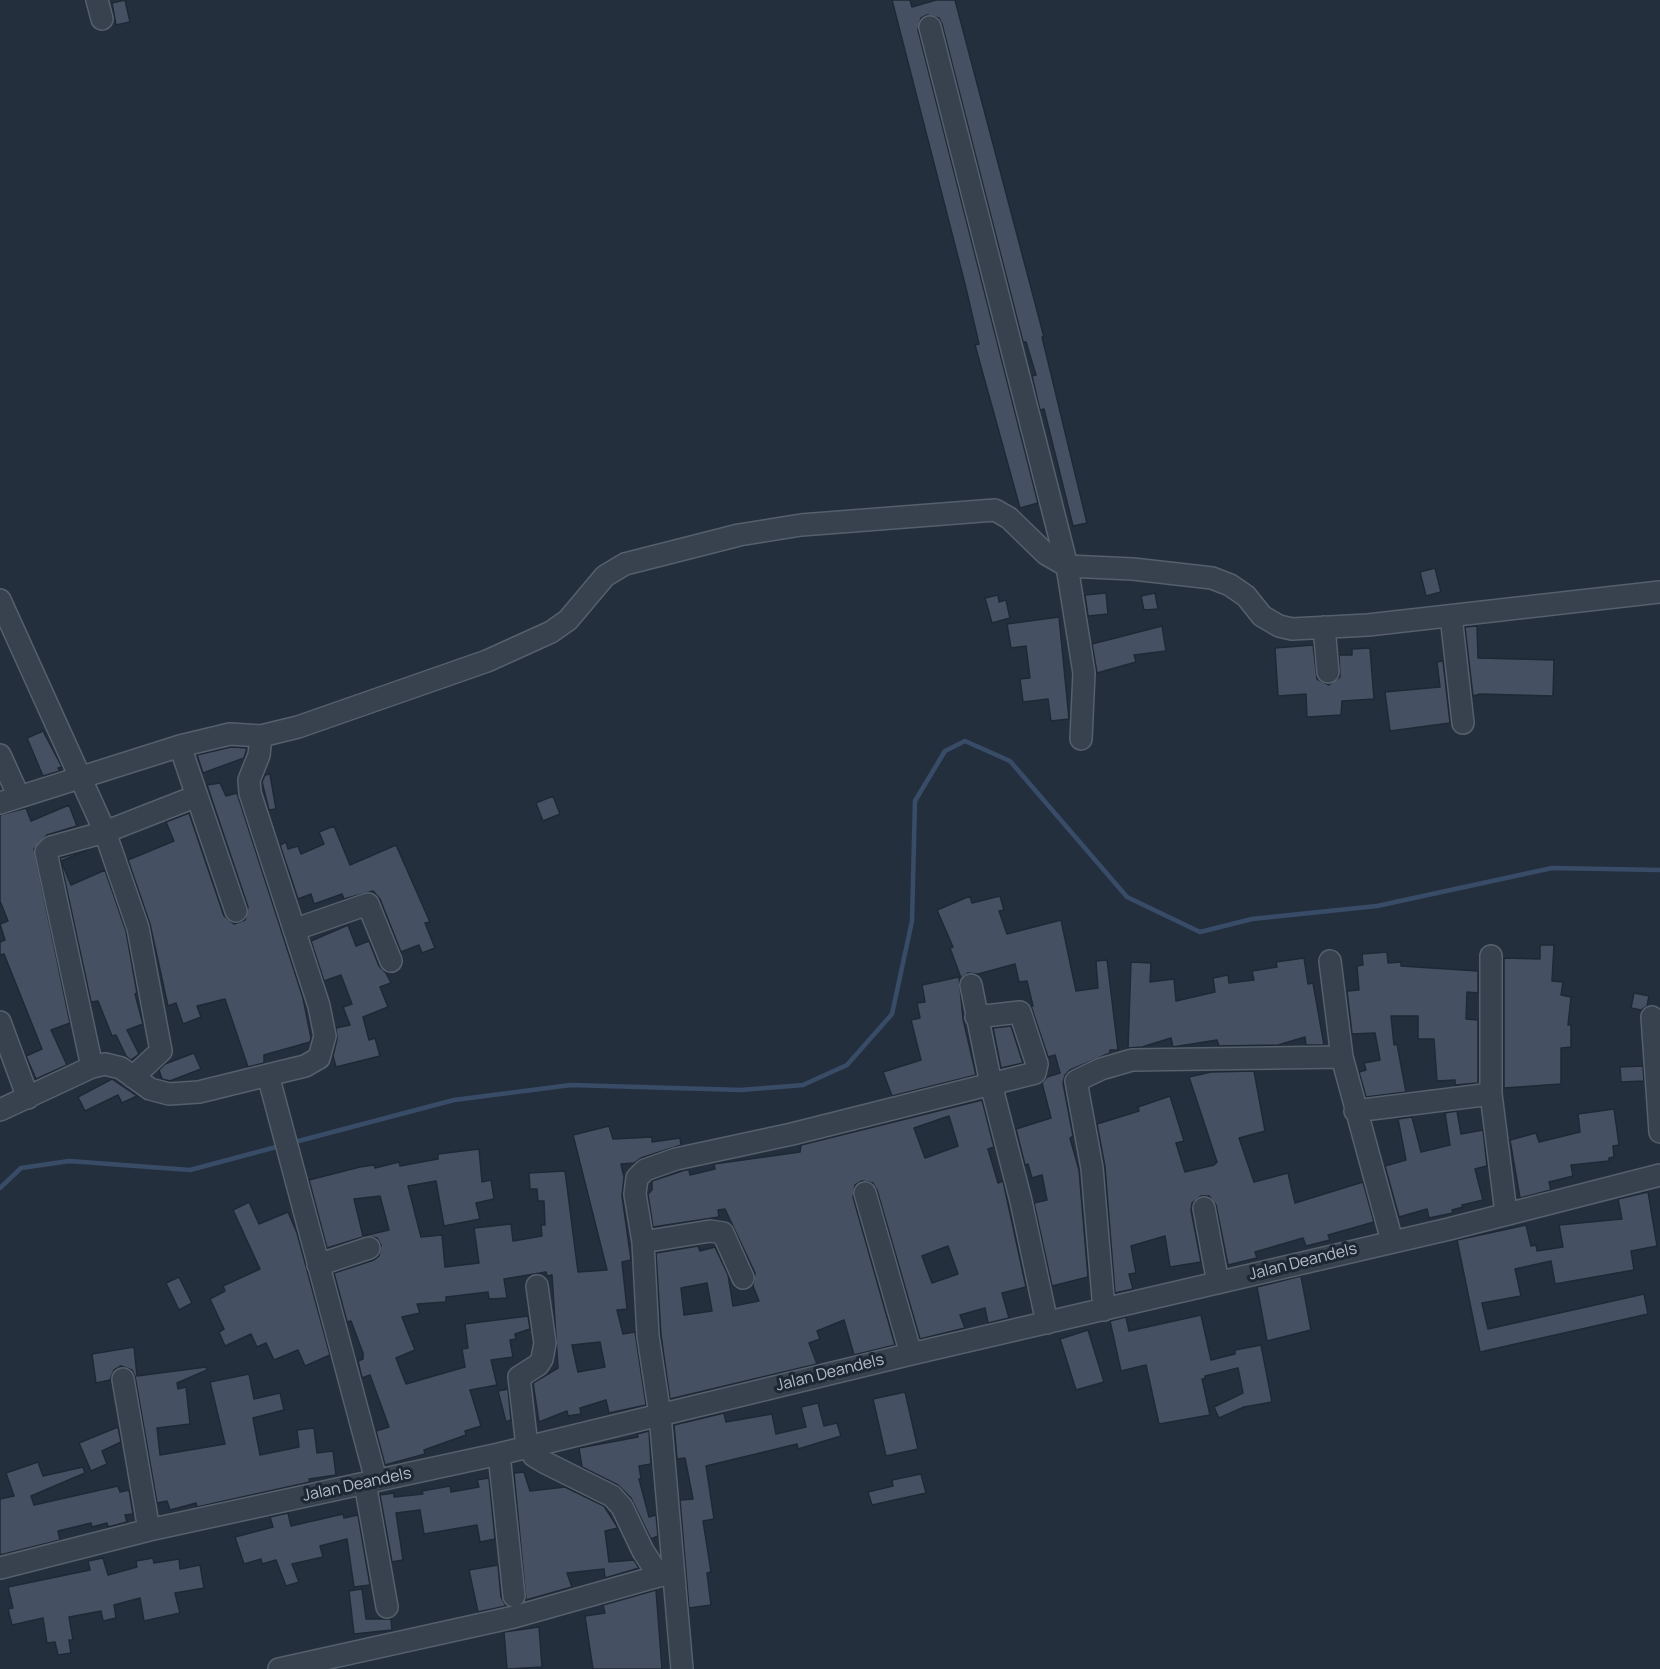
<!DOCTYPE html>
<html>
<head>
<meta charset="utf-8">
<style>
	body { margin:0 }
	canvas { display:block; background:#242f3e }
</style>
</head>
<body>
<canvas width="1660" height="1669"></canvas>
<script>
const g = document.querySelector('canvas').getContext('2d');
g.lineJoin = 'round';
function shape(rows) {
  const path = new Path2D();
  for (const r of rows) {
    path.moveTo(r[0], r[1]);
    for (let i = 2; i < r.length; i += 2) path.lineTo(r[i], r[i + 1]);
  }
  return path;
}
function trace(path, color, width, dash) {
  g.strokeStyle = color;
  g.lineWidth = width;
  g.lineCap = dash ? 'butt' : 'round';
  g.setLineDash(dash || []);
  g.stroke(path);
}
function paint(path, color) {
  g.fillStyle = color;
  g.fill(path, 'evenodd');
}
function label(font, color, halo, rows, align = 'center') {
  g.font = font + ' Manrope,sans-serif';
  g.lineWidth = 6;
  g.setLineDash([]);
  g.textBaseline = 'middle';
  g.strokeStyle = halo;
  g.fillStyle = color;
  for (const [text, x, y, turn = 0] of rows) {
    g.save();
    g.translate(x, y);
    g.rotate((+turn || 0) * Math.PI / 180);
    g.textAlign = isNaN(turn) ? turn : align;
    if (halo) g.strokeText(text, 0, 0);
    g.fillText(text, 0, 0);
    g.restore();
  }
}
trace(shape([
	[291,1143,454,1100,571,1085,741,1090,803,1085,847,1065,892,1014,912,921,915,801,945,751,965,741,1010,761,1127,897,1200,932,1252,919,1377,906,1552,868,1660,870],
	[0,1188,21,1168,69,1161,190,1170,280,1146]
]), '#394c67', 4.5);
const building = shape([
	[125,0,130,22,116,25,112,3,125,0],
	[892,0,910,0,912,7,936,0,955,0,1044,337,1042,337,1087,523,1073,526,1044,409,1040,410,1032,376,1036,375,1026,342,1023,342,942,24,939,18,927,15,921,18,918,30,1038,503,1020,508,975,345,979,344,965,284,892,0],
	[1435,568,1441,592,1426,596,1420,572,1435,568],
	[1106,593,1108,614,1088,616,1085,595,1106,593],
	[1155,593,1158,609,1144,610,1141,596,1155,593],
	[998,595,999,602,1006,600,1010,618,992,623,985,598,998,595],
	[1059,617,1069,719,1051,721,1048,699,1023,702,1020,679,1030,678,1026,646,1011,648,1007,624,1059,617],
	[1162,626,1166,651,1134,655,1136,662,1097,673,1092,644,1162,626],
	[1477,626,1478,658,1554,660,1553,696,1480,694,1473,696,1465,627,1477,626],
	[1313,645,1317,679,1329,685,1340,677,1339,655,1352,655,1352,649,1370,648,1374,699,1342,701,1341,715,1307,717,1306,694,1278,696,1275,648,1313,645],
	[1443,661,1450,723,1390,731,1385,692,1440,687,1437,662,1443,661],
	[43,731,62,767,58,768,60,771,43,776,27,738,43,731],
	[231,747,247,748,244,758,203,773,197,755,231,747],
	[270,774,276,809,269,810,262,782,265,775,270,774],
	[220,783,226,796,237,793,303,998,311,1038,310,1042,264,1055,264,1063,248,1067,225,999,197,1006,201,1017,183,1024,176,1003,168,1006,150,924,128,860,174,841,166,822,189,813,224,916,234,924,245,920,248,907,207,785,220,783],
	[553,796,560,814,543,821,536,803,553,796],
	[69,805,77,826,47,835,34,849,70,1023,51,1030,67,1065,36,1079,26,1056,42,1049,4,954,0,955,0,942,5,940,0,924,8,921,0,901,0,815,26,808,31,821,69,805],
	[334,826,350,865,396,845,430,922,425,923,435,948,422,953,419,945,401,952,380,899,373,891,344,899,342,894,314,904,311,894,298,899,280,845,286,842,288,849,298,846,301,854,324,844,319,832,334,826],
	[88,850,61,861,71,885,105,870,126,931,137,993,135,994,143,1024,127,1030,139,1054,131,1060,126,1056,116,1035,112,1036,98,1001,91,1002,60,858,88,850],
	[970,896,972,903,1000,896,1004,910,999,911,1007,934,1061,920,1076,991,1098,988,1096,961,1107,960,1118,1050,1110,1050,1110,1053,1070,1070,1065,1075,1063,1083,1073,1136,1070,1138,1079,1170,1088,1277,1052,1286,1034,1203,1047,1200,1042,1175,1032,1178,1028,1164,1025,1165,1016,1129,1051,1118,1042,1083,1047,1077,1060,1073,1055,1055,1048,1057,1031,1006,1033,1006,1027,981,1019,982,1015,964,978,974,968,973,961,978,950,948,953,947,937,910,970,896],
	[348,925,356,946,369,941,379,966,386,973,391,983,380,987,388,1007,363,1017,369,1040,375,1038,380,1056,336,1067,333,1056,337,1039,336,1028,350,1025,343,1007,352,1004,341,975,324,981,311,941,348,925],
	[1540,945,1554,945,1552,981,1563,982,1561,995,1571,997,1568,1025,1571,1025,1571,1047,1561,1048,1561,1084,1504,1088,1504,958,1540,959,1540,945],
	[1387,952,1388,963,1401,962,1401,966,1478,971,1478,993,1467,992,1466,1019,1478,1020,1478,1083,1455,1085,1455,1080,1437,1081,1434,1039,1418,1039,1418,1016,1391,1016,1394,1045,1397,1044,1406,1092,1366,1097,1359,1072,1366,1070,1364,1063,1380,1060,1375,1033,1352,1034,1347,991,1359,990,1357,966,1363,965,1362,954,1387,952],
	[1304,958,1308,984,1313,983,1324,1045,1306,1045,1305,1037,1278,1045,1219,1046,1217,1040,1173,1047,1171,1038,1142,1047,1128,1048,1131,962,1151,963,1150,982,1174,979,1176,1001,1215,992,1213,978,1228,975,1229,983,1254,980,1252,971,1277,967,1276,962,1304,958],
	[959,977,963,1019,976,1075,892,1096,883,1072,921,1060,911,1020,920,1018,917,1003,925,1002,922,985,959,977],
	[1634,993,1649,996,1647,1006,1641,1010,1631,1008,1634,993],
	[1011,1026,1023,1063,1001,1068,993,1028,1011,1026],
	[194,1053,201,1069,170,1081,162,1079,159,1070,165,1064,194,1053],
	[1643,1066,1644,1081,1621,1082,1620,1067,1643,1066],
	[1254,1071,1265,1131,1239,1138,1254,1182,1288,1173,1295,1203,1363,1182,1374,1222,1328,1235,1330,1240,1306,1246,1303,1238,1255,1252,1257,1258,1228,1265,1216,1205,1209,1196,1201,1196,1192,1203,1191,1210,1201,1262,1170,1267,1165,1236,1131,1246,1136,1273,1129,1274,1133,1289,1115,1293,1105,1167,1097,1124,1139,1111,1138,1107,1170,1096,1184,1141,1176,1143,1185,1172,1214,1165,1217,1162,1189,1077,1211,1072,1254,1071],
	[112,1079,137,1096,122,1103,118,1095,85,1111,78,1097,112,1079],
	[982,1100,994,1147,988,1149,998,1183,1003,1181,1026,1287,1002,1293,1009,1318,988,1323,985,1308,960,1315,965,1328,920,1339,877,1190,873,1183,862,1181,855,1185,853,1197,895,1345,854,1355,844,1320,817,1331,820,1339,809,1343,817,1364,670,1399,661,1335,656,1253,698,1246,700,1251,715,1247,728,1275,733,1306,759,1301,753,1286,755,1273,725,1209,718,1210,719,1217,653,1227,648,1194,652,1190,652,1181,685,1170,689,1170,690,1175,715,1169,714,1164,800,1152,801,1145,982,1100],
	[949,1116,958,1146,925,1158,914,1128,949,1116],
	[948,1246,958,1274,932,1283,922,1256,948,1246],
	[707,1283,712,1311,684,1315,681,1288,707,1283],
	[1614,1109,1619,1145,1613,1146,1614,1157,1609,1158,1609,1161,1571,1165,1573,1176,1549,1182,1551,1190,1520,1198,1510,1140,1536,1133,1539,1142,1580,1132,1578,1114,1614,1109],
	[1457,1111,1461,1134,1483,1130,1487,1166,1475,1169,1483,1200,1462,1205,1463,1207,1452,1210,1453,1213,1429,1218,1427,1209,1399,1217,1385,1166,1406,1160,1398,1119,1412,1117,1421,1152,1450,1145,1445,1113,1457,1111],
	[609,1126,613,1139,652,1137,652,1142,680,1138,681,1145,641,1158,634,1163,621,1164,624,1177,622,1196,631,1260,622,1262,627,1309,617,1310,623,1334,635,1332,646,1405,609,1413,606,1400,580,1408,581,1414,568,1416,567,1411,539,1422,533,1383,558,1368,552,1275,547,1276,546,1272,504,1279,507,1298,489,1299,488,1292,446,1297,446,1302,417,1304,420,1313,402,1317,415,1350,396,1358,406,1384,465,1367,462,1349,468,1348,465,1324,528,1316,530,1329,515,1334,516,1339,510,1340,513,1357,491,1360,497,1385,470,1390,481,1426,465,1431,466,1435,424,1450,425,1454,385,1465,376,1431,389,1427,370,1375,362,1378,358,1361,363,1359,363,1353,351,1321,347,1322,334,1273,374,1260,379,1256,381,1245,377,1238,366,1236,327,1248,309,1180,360,1167,374,1165,375,1168,399,1162,400,1166,438,1159,438,1154,479,1149,482,1182,491,1180,494,1199,476,1203,480,1219,444,1226,436,1181,408,1186,421,1237,442,1235,445,1267,479,1263,474,1228,511,1224,513,1241,542,1236,541,1225,545,1225,544,1201,538,1201,537,1189,530,1189,529,1173,565,1171,578,1272,607,1270,573,1135,609,1126],
	[380,1196,389,1230,363,1236,354,1199,380,1196],
	[600,1342,605,1367,578,1372,572,1345,600,1342],
	[1648,1192,1657,1246,1631,1251,1634,1270,1555,1284,1551,1261,1515,1269,1521,1296,1482,1303,1488,1329,1644,1294,1648,1314,1480,1352,1457,1240,1526,1225,1531,1246,1536,1245,1537,1251,1563,1247,1559,1225,1622,1219,1618,1199,1648,1192],
	[249,1202,259,1224,288,1212,297,1233,330,1355,305,1366,298,1350,274,1360,266,1343,257,1347,251,1334,225,1346,219,1332,224,1329,210,1299,225,1291,223,1286,260,1269,233,1210,249,1202],
	[1301,1276,1311,1330,1267,1341,1257,1287,1301,1276],
	[179,1277,192,1303,179,1310,166,1283,179,1277],
	[1201,1315,1211,1360,1235,1354,1235,1350,1261,1345,1272,1402,1244,1407,1219,1418,1214,1407,1243,1393,1238,1368,1205,1376,1205,1379,1202,1379,1210,1415,1159,1424,1146,1365,1121,1371,1110,1321,1126,1317,1129,1331,1201,1315],
	[1088,1330,1104,1382,1076,1390,1060,1339,1088,1330],
	[134,1347,137,1376,206,1367,207,1370,177,1383,178,1389,186,1387,190,1424,157,1428,160,1455,225,1444,210,1382,249,1374,254,1399,280,1393,284,1410,253,1418,260,1455,299,1447,297,1430,314,1428,317,1453,333,1451,336,1475,309,1479,310,1482,197,1507,196,1503,170,1510,167,1501,157,1503,135,1376,132,1370,121,1366,114,1370,110,1380,96,1383,92,1354,134,1347],
	[508,1389,511,1420,506,1422,498,1391,508,1389],
	[905,1392,918,1449,886,1456,873,1399,905,1392],
	[818,1403,824,1426,837,1423,841,1436,798,1449,797,1444,706,1466,714,1519,703,1521,711,1572,707,1573,711,1605,689,1608,680,1500,693,1499,685,1458,677,1459,674,1425,724,1413,726,1422,772,1414,776,1434,806,1427,801,1407,818,1403],
	[118,1427,121,1442,102,1451,107,1464,91,1471,79,1443,118,1427],
	[649,1431,651,1464,639,1466,641,1479,639,1479,649,1517,656,1515,658,1536,651,1539,631,1498,618,1485,582,1467,579,1448,638,1437,637,1434,649,1431],
	[38,1462,43,1476,83,1467,85,1473,31,1496,34,1505,118,1486,120,1492,129,1490,133,1514,125,1515,127,1522,108,1527,107,1523,92,1527,91,1523,58,1531,60,1540,0,1555,0,1499,14,1496,6,1473,38,1462],
	[524,1472,530,1491,565,1487,604,1506,618,1528,605,1531,609,1562,634,1560,639,1568,605,1578,604,1569,567,1573,572,1587,526,1600,514,1473,524,1472],
	[921,1474,926,1493,872,1505,868,1492,893,1486,892,1480,921,1474],
	[489,1478,495,1539,480,1542,477,1525,424,1534,420,1510,396,1513,403,1560,392,1562,380,1495,394,1493,394,1497,423,1494,422,1491,450,1486,451,1492,479,1487,477,1480,489,1478],
	[288,1513,291,1526,343,1514,344,1518,358,1515,370,1585,354,1587,347,1539,320,1546,323,1557,292,1564,299,1582,286,1586,276,1560,262,1564,261,1559,244,1564,235,1537,273,1527,270,1517,288,1513],
	[103,1558,108,1575,137,1567,136,1561,153,1558,154,1563,179,1559,180,1569,200,1565,204,1588,175,1593,180,1613,144,1621,140,1598,114,1605,116,1618,103,1621,101,1611,69,1617,73,1640,69,1640,71,1653,58,1655,55,1642,47,1643,43,1618,12,1625,8,1609,13,1608,8,1587,90,1570,88,1561,103,1558],
	[498,1565,501,1597,506,1606,478,1612,469,1570,498,1565],
	[362,1589,366,1619,391,1619,392,1630,354,1634,349,1591,362,1589],
	[656,1590,662,1669,593,1669,585,1616,605,1613,603,1605,656,1590],
	[539,1627,542,1667,507,1669,504,1632,539,1627]
]);
paint(building, '#455162');
trace(building, '#1f2835', 1.5);
const minor = shape([
	[97,0,102,19],
	[930,27,1067,566,1084,673,1081,739],
	[0,600,105,832,138,928,161,1051,133,1077],
	[1451,616,1463,723],
	[1324,627,1328,672],
	[261,736,259,755,249,780,250,793,319,1006,325,1036,319,1058,305,1066,268,1075,376,1480],
	[180,746,236,911],
	[0,755,19,797],
	[0,803,180,746,230,734,261,736,298,727,487,661,551,632,568,620,605,576,625,564,739,535,801,525,995,510,1009,518,1046,554,1067,566,1133,569,1212,578,1230,585,1246,596,1262,616,1279,626,1292,629,1368,625,1660,592],
	[296,929,368,904,391,961],
	[1491,956,1491,1094,1506,1213],
	[1330,961,1342,1057,1392,1241],
	[971,985,991,1084,1021,1201,1047,1323],
	[1652,1017,1660,1132],
	[0,1022,28,1098],
	[92,1067,46,852,51,847,105,832,197,796],
	[0,1110,92,1067,105,1064,121,1068,150,1089,169,1094,199,1092,268,1075],
	[1355,1111,1491,1094],
	[865,1193,911,1354],
	[1204,1208,1218,1283],
	[643,1242,710,1231,723,1233,743,1278],
	[318,1265,369,1248],
	[537,1286,545,1343,542,1359,538,1365,519,1377,527,1446,534,1456,544,1462,612,1496,622,1507,643,1551,659,1576,670,1573],
	[1104,1310,1092,1168,1076,1081,1101,1069,1132,1060,1342,1057],
	[123,1379,149,1530],
	[499,1454,514,1596],
	[365,1483,387,1607],
	[0,1568,149,1530,499,1454,911,1354,1449,1229,1660,1175],
	[279,1669,514,1617,659,1576],
	[682,1669,660,1415,648,1336,643,1242,635,1194,637,1178,645,1170,676,1159,792,1134,1035,1073,1037,1064,1020,1012,976,1017]
]);
trace(minor, '#565f6c', 24);
trace(minor, '#38414e', 21);
label('16px', '#b4bcc9', '#1d2633', [
	["Jalan Deandels",1303,1262,-14],
	["Jalan Deandels",830,1373,-14],
	["Jalan Deandels",357,1485,-12]
]);
</script>
</body>
</html>
